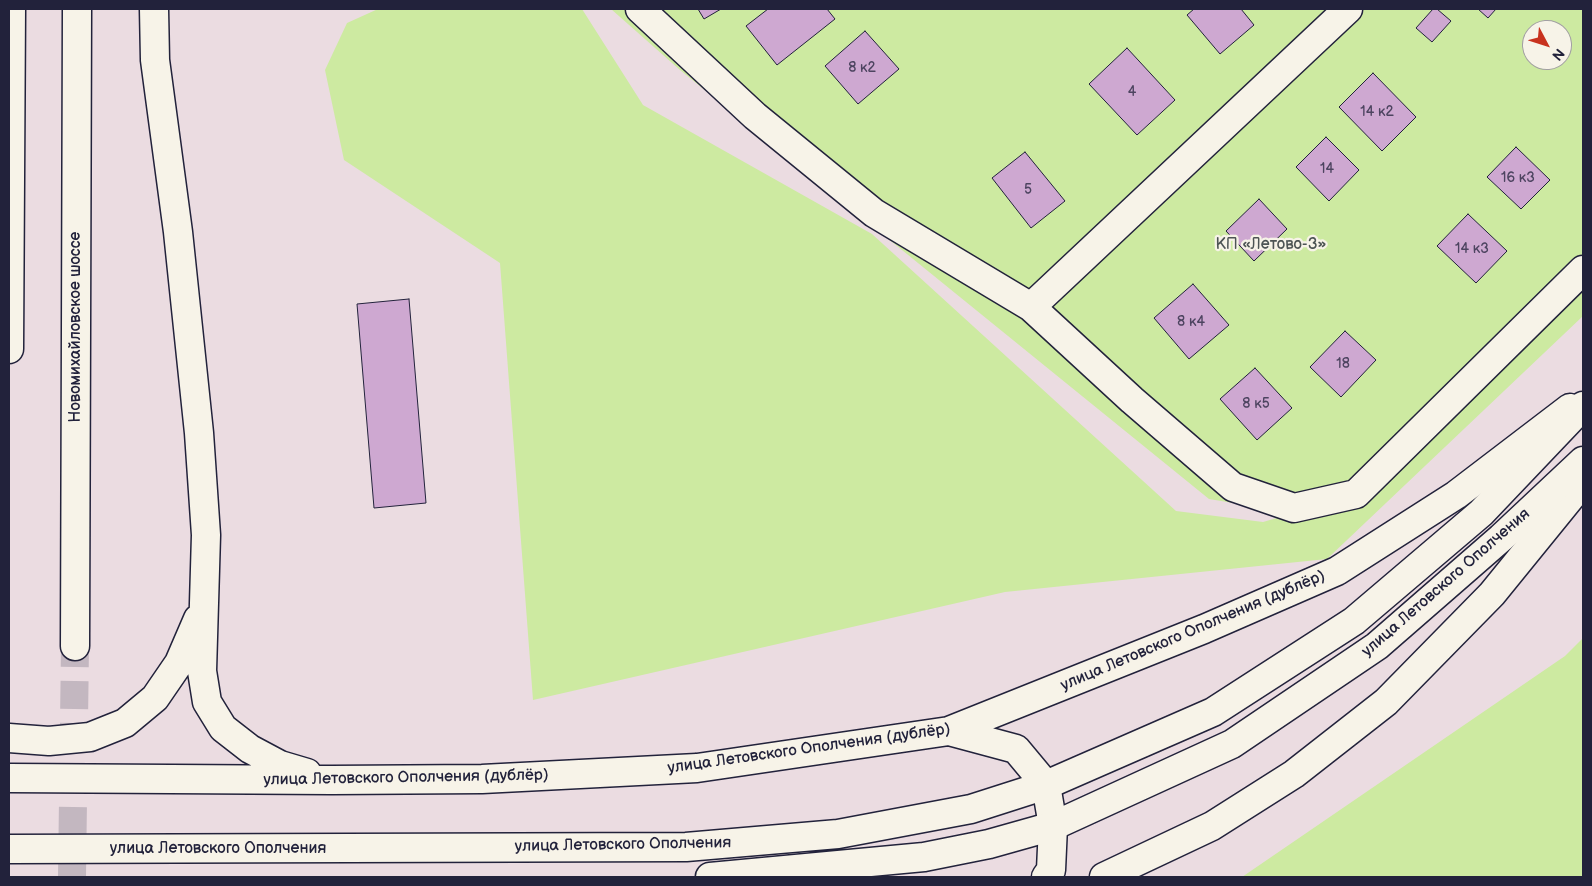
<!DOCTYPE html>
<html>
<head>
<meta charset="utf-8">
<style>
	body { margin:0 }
	#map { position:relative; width:1592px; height:886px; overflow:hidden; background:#ebdce1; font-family:"Balsamiq Sans",sans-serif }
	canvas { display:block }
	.frame { position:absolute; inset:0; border:10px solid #22223b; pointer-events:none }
	.north { position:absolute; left:1522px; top:20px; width:50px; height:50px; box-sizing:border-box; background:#f7f3e8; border:1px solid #a29fa3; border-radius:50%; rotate:130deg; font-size:14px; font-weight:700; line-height:20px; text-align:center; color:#22223b }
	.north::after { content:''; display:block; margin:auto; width:18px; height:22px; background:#c8321e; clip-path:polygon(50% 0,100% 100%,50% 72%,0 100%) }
</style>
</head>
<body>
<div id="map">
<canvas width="1592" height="886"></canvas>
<div class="frame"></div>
<div class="north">N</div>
</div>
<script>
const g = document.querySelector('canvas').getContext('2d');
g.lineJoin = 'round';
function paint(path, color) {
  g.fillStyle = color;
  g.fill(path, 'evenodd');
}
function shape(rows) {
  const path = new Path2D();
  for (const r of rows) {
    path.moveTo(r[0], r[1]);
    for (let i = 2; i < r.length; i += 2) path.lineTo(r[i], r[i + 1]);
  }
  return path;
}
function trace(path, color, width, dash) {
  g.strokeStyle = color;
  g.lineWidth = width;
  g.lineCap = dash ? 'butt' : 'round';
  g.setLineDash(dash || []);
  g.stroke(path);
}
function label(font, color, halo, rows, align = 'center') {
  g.font = font + ' "Balsamiq Sans",sans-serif';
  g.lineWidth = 4.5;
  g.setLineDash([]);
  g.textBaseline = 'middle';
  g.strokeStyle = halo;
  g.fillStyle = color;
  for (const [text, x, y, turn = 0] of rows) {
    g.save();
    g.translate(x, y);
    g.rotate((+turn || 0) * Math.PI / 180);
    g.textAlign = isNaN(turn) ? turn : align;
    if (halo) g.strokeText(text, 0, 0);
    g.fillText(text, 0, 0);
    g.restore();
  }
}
paint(shape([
	[378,9,582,9,643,105,872,234,1176,511,1263,522,1294,513,1209,499,680,70,611,9,1583,9,1583,316,1327,559,1005,592,533,700,500,263,344,160,325,70,347,23],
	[1532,30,1562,30,1562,60,1532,60],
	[1583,638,1583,877,1242,877,1565,656]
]), '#cdeaa1');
const building = shape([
	[698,9,721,9,704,19,698,9],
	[768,9,827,9,835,19,777,65,746,26,768,9],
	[1194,9,1241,9,1254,25,1220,54,1187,15,1194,9],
	[1433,9,1437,9,1451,21,1432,42,1416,28,1433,9],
	[1478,9,1496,9,1488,18,1478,9],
	[865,31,899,69,858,104,825,66,865,31],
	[1127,48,1175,100,1137,135,1089,84,1127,48],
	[1373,73,1416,117,1382,151,1339,107,1373,73],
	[1326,137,1359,170,1329,201,1296,167,1326,137],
	[1516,147,1550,180,1521,209,1487,177,1516,147],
	[1025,152,1065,201,1031,228,992,178,1025,152],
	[1259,199,1287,229,1254,261,1226,231,1259,199],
	[1468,214,1507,251,1476,283,1437,246,1468,214],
	[1193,284,1229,325,1189,359,1154,318,1193,284],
	[409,299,426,503,374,508,357,304,409,299],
	[1345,331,1376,360,1341,397,1310,367,1345,331],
	[1255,368,1292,408,1257,440,1220,399,1255,368]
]);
paint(building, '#cea8d1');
trace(building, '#22223b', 1);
trace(shape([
	[72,877,75,646]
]), '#c3b7c0', 28, [28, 14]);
const minor = shape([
	[154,9,155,60,178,232,199,433,206,535,202,671,207,702,223,728,250,749,280,765,307,773],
	[640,9,755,116,874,213,1031,307,1132,400,1233,487,1294,508,1356,494,1583,270],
	[1031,307,1348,9],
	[949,731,1016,749,1046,785,1053,826,1051,870,1046,877],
	[9,738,49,741,90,737,125,723,155,698,179,663,198,619],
	[9,778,332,780,482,779,697,768,949,731,1204,629,1337,571,1456,495,1570,408],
	[1104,877,1212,826,1294,774,1386,702,1492,594,1583,482]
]);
const major = shape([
	[9,349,11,9],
	[75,646,77,9],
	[9,849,686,847,838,834,971,809,1046,785,1213,712,1354,621,1481,513,1583,406],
	[710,877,924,857,989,844,1053,826,1232,744,1377,646,1501,538,1583,461]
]);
trace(minor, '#22223b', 31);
trace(major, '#22223b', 31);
trace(minor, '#f7f3e8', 28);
trace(major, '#f7f3e8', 28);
label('14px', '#4d4460', null, [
	["8 к2",862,68],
	["4",1132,92],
	["14 к2",1377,112],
	["14",1327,169],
	["16 к3",1518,178],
	["5",1028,190],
	["14 к3",1472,249],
	["8 к4",1191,322],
	["18",1343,364],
	["8 к5",1256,404]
]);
label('16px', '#4d5454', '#f7f3e8', [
	["КП «Летово-3»",1271,245]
]);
label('16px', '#22223b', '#f7f3e8', [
	["Новомихайловское шоссе",76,327,-90],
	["улица Летовского Ополчения",1446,583,-41],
	["улица Летовского Ополчения (дублёр)",1193,631,-23],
	["улица Летовского Ополчения (дублёр)",809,749,-8],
	["улица Летовского Ополчения (дублёр)",406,778,-1],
	["улица Летовского Ополчения",623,845,-1],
	["улица Летовского Ополчения",218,849]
]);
</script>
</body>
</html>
